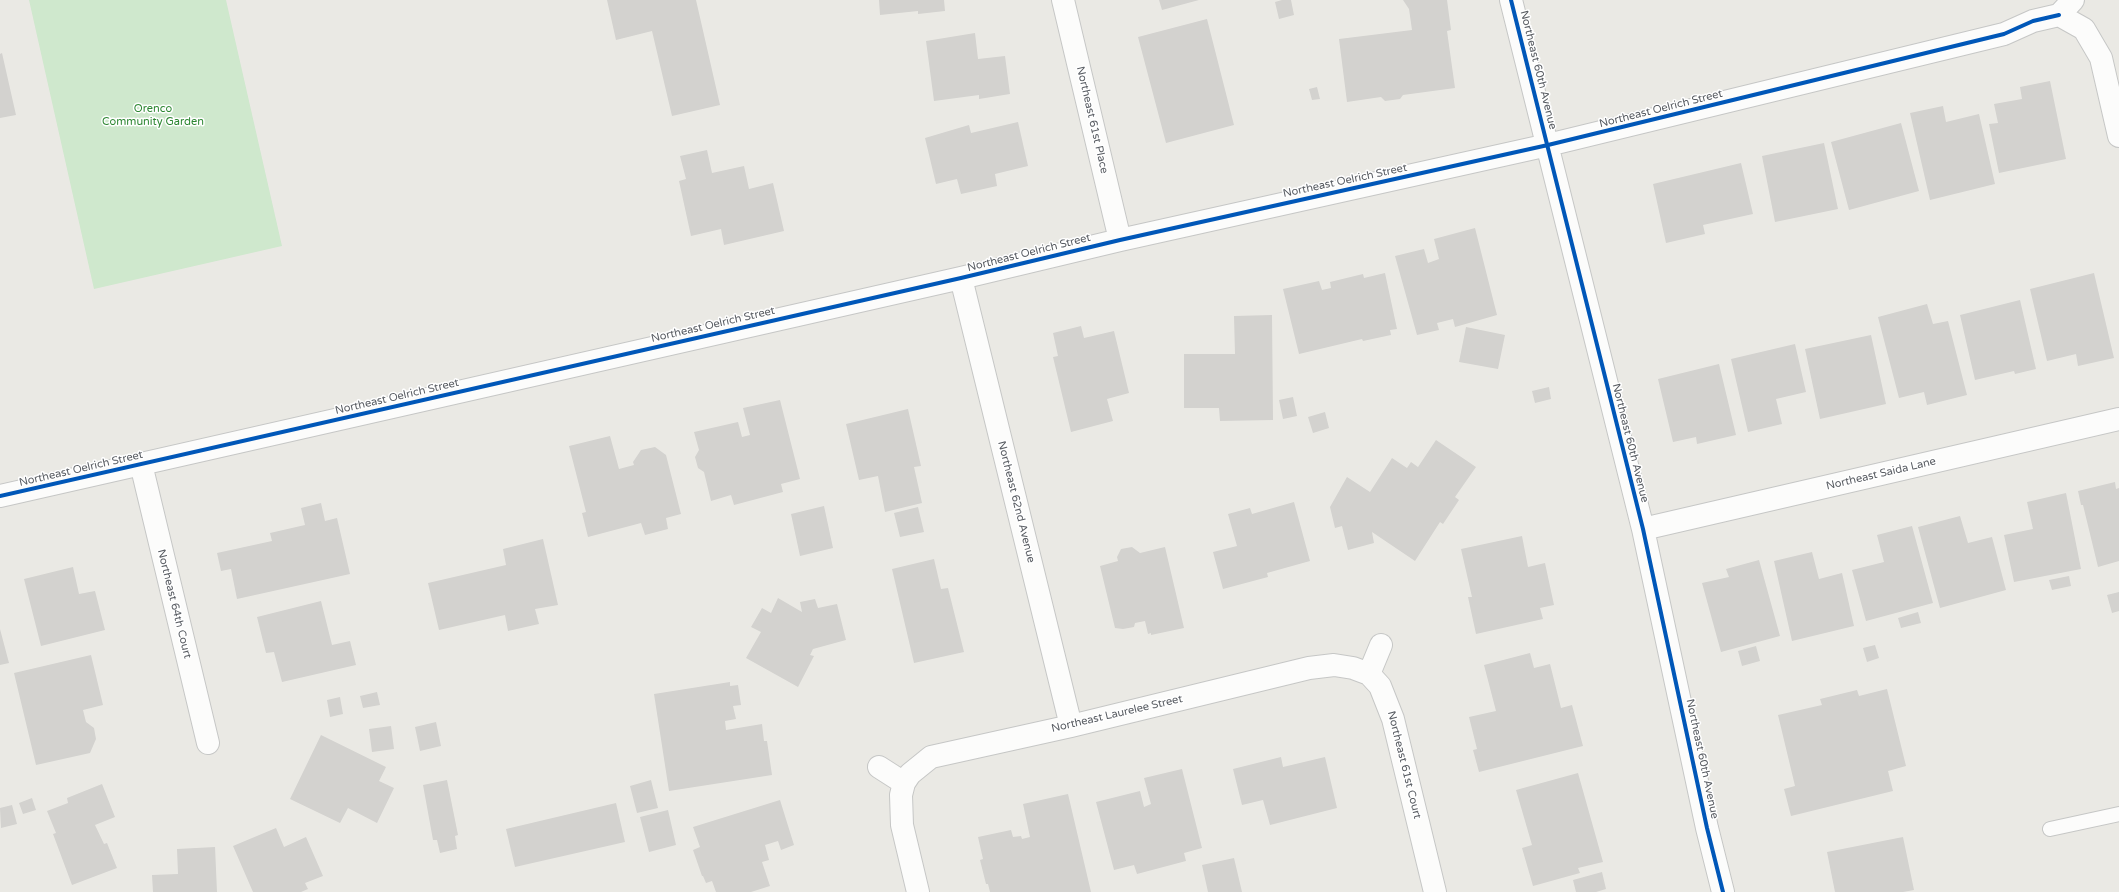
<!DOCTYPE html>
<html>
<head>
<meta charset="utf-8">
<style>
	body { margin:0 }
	canvas { display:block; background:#eae9e4 }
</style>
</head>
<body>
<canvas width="2119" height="892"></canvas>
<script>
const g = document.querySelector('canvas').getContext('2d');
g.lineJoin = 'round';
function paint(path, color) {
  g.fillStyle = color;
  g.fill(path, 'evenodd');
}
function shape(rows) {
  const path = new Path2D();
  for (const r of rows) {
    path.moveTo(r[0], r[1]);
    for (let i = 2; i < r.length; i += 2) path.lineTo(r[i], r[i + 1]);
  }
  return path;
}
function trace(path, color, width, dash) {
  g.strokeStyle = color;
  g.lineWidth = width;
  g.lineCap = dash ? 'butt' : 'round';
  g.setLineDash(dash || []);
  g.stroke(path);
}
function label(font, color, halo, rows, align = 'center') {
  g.font = font + ' "Varela Round",sans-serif';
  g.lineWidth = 3;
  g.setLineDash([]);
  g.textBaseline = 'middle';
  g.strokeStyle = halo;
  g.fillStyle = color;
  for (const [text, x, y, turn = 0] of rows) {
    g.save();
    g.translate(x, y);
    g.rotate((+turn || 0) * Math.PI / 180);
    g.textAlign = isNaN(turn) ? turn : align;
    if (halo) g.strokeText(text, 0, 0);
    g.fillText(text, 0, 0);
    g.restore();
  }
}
paint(shape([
	[29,0,226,0,282,246,94,289]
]), '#cfe8cd');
paint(shape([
	[607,0,696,0,720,105,672,116,652,31,616,40],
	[879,0,944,0,945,11,918,14,918,11,880,15],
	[1159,0,1199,0,1162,10],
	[1282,0,1291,0,1294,15,1279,19,1275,2],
	[1403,0,1447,0,1451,30,1447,31,1455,88,1403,95,1400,99,1385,101,1381,97,1347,102,1339,39,1412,30,1409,9],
	[1207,19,1234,125,1166,143,1138,37],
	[975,33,978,59,1005,56,1010,94,979,99,979,95,934,101,926,41],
	[2,53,16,115,0,118,0,54],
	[2050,81,2066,159,1999,173,1989,124,1998,123,1994,104,2022,99,2020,87],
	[1317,87,1320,99,1312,100,1309,89],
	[1943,106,1946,122,1979,114,1995,184,1930,200,1910,113],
	[1018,122,1028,166,995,174,997,186,961,194,957,179,936,184,925,138,969,125,971,133],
	[1901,123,1919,191,1849,210,1831,142],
	[1824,143,1838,209,1775,222,1762,156],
	[707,150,712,173,744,166,749,189,773,183,784,231,724,245,721,229,691,236,679,181,686,179,680,156],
	[1741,163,1753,214,1703,225,1705,234,1666,243,1653,184],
	[1475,228,1497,315,1455,327,1453,319,1437,323,1439,330,1417,335,1395,256,1424,249,1428,263,1439,259,1434,239],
	[1385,273,1397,329,1390,330,1391,335,1363,341,1362,339,1299,354,1283,289,1319,281,1322,290,1331,288,1330,282,1363,274,1364,278],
	[2094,273,2114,358,2078,366,2076,354,2047,361,2030,289],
	[2020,300,2036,369,2015,374,2014,371,1975,380,1960,315],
	[1927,304,1933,324,1948,321,1967,395,1927,405,1924,392,1899,398,1878,317],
	[1272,315,1273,420,1220,421,1219,408,1184,408,1184,354,1235,354,1234,316],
	[1081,326,1084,338,1114,331,1129,393,1107,399,1113,421,1071,432,1053,357,1058,356,1053,333],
	[1466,327,1505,335,1498,369,1459,362],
	[1871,335,1886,404,1820,419,1805,349],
	[1795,344,1806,392,1776,399,1782,424,1748,432,1731,359],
	[1719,364,1736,435,1697,444,1696,437,1673,442,1658,379],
	[1549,387,1551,399,1535,403,1532,391],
	[1293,397,1297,416,1283,419,1279,400],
	[780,400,800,479,781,484,783,492,734,505,731,495,711,501,704,472,698,468,695,457,699,450,694,432,738,422,742,437,750,435,743,408],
	[908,409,921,466,914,467,922,503,885,512,878,476,859,480,846,424],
	[1325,412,1329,428,1313,433,1308,417],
	[610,436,619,469,634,465,633,462,641,450,655,447,666,455,681,514,666,518,668,529,645,535,641,523,588,537,582,513,586,512,569,446],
	[1436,440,1476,467,1455,497,1459,500,1443,524,1440,522,1415,561,1372,532,1374,543,1348,550,1342,526,1335,528,1330,507,1347,477,1370,492,1392,458,1407,468,1411,462,1418,467],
	[2115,482,2116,489,2119,488,2119,561,2098,567,2083,505,2081,505,2078,491],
	[2066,493,2081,569,2014,582,2004,535,2033,529,2027,502],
	[1294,502,1310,561,1267,573,1268,577,1223,589,1213,552,1237,546,1228,514,1250,508,1252,514],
	[321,503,325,521,337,518,350,574,237,599,231,569,221,571,217,553,272,541,270,533,305,525,301,508],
	[824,506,833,548,800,556,791,514],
	[918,507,924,532,900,537,894,513],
	[1960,516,1968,543,1992,537,2006,590,1940,608,1918,527],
	[1912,526,1933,603,1866,621,1852,570,1884,562,1877,535],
	[1522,536,1528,567,1545,563,1554,605,1540,608,1543,619,1476,634,1468,597,1472,597,1461,549],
	[543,539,558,605,535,609,539,624,508,631,505,615,439,630,428,583,506,565,503,549],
	[1132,547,1140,553,1165,547,1184,628,1151,635,1151,633,1148,634,1145,621,1135,623,1134,627,1123,629,1115,628,1100,566,1118,561,1117,557,1121,549],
	[1812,552,1819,579,1842,573,1854,626,1792,641,1774,561],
	[934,559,941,589,948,588,964,652,914,663,892,569],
	[1759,560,1780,636,1721,652,1702,583,1729,577,1726,569],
	[73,567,79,594,95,591,105,630,41,646,24,579],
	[2069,576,2071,586,2052,590,2049,580],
	[2119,592,2119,611,2112,613,2107,595],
	[778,598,802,612,800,602,815,599,818,608,837,604,846,640,813,649,810,655,814,656,798,687,746,658,761,632,751,627,762,608,771,613],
	[321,601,332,645,350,641,356,665,282,682,274,652,266,653,257,617],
	[1918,612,1921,623,1901,628,1898,618],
	[0,629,9,663,0,665],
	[1875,645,1879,658,1867,662,1863,648],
	[1756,646,1760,661,1742,666,1738,651],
	[1530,653,1534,668,1550,664,1561,708,1572,705,1583,746,1479,772,1473,750,1477,749,1469,717,1496,711,1484,665],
	[91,655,103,705,83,710,86,722,94,728,96,739,90,753,36,765,14,673],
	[730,682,730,686,738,685,741,705,733,706,736,719,725,721,726,730,762,724,764,741,767,741,772,775,669,791,654,694],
	[1887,689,1906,766,1888,771,1893,791,1791,816,1784,789,1795,786,1778,715,1822,705,1820,699,1857,690,1859,696],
	[377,692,380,705,363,708,360,696],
	[340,697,343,714,330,717,327,700],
	[436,722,441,746,420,751,415,727],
	[391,726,394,749,372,752,369,729],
	[321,735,386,767,379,781,394,788,377,823,348,808,340,823,290,799],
	[1281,757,1283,767,1325,757,1337,808,1270,825,1263,800,1242,805,1233,769],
	[1182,769,1202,848,1184,853,1186,861,1137,874,1134,865,1114,870,1096,802,1140,791,1144,807,1151,804,1144,778],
	[1578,773,1603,862,1578,868,1580,873,1533,886,1522,848,1532,845,1516,790],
	[447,780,458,835,455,836,457,849,440,853,437,840,433,840,423,785],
	[651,780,658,808,637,813,630,786],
	[102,784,115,817,95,825,104,844,107,843,117,868,72,885,53,834,56,833,47,811,68,803,67,798],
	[1068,794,1091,892,990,892,988,884,986,884,980,860,983,859,978,837,1011,830,1013,837,1021,836,1022,839,1030,837,1023,804],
	[32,798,36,810,23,814,19,803],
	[780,800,794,845,781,850,778,841,765,845,769,860,762,862,770,886,751,892,716,892,712,881,706,883,703,876,702,876,693,850,700,847,693,827],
	[616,803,625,842,515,867,506,829],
	[12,805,17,824,1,828,0,808],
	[668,810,676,845,649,852,640,817],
	[276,828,284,847,306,837,323,876,305,883,308,889,301,892,253,892,233,846],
	[1903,837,1914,890,1903,892,1835,892,1827,852],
	[215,847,217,892,153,892,152,875,178,874,177,849],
	[1234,858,1242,892,1208,892,1202,865],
	[1602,872,1606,889,1596,892,1576,892,1573,880]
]), '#d3d2cf');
const lane = shape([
	[2050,829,2119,814]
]);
const street = shape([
	[1063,0,1120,240],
	[1511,0,1643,529,1707,828,1723,892],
	[2059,15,2084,29,2101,58,2119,136],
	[2059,15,2073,0],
	[961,278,1071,726],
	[141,464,208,743],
	[0,496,961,278,1120,240,1548,145,2004,34,2033,21,2059,15],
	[1643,529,2119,419],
	[1381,645,1369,674,1380,686,1393,719,1435,892],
	[879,767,904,783,910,774,931,757,1071,726,1309,668,1334,665,1353,668,1369,674],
	[904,783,901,795,902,825,918,892]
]);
trace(lane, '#c6c7c6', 16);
trace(street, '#c6c7c6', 24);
trace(lane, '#fcfcfb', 14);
trace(street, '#fcfcfb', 22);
trace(shape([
	[1511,0,1643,529,1707,828,1723,892],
	[0,496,961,278,1120,240,1548,145,2004,34,2033,21,2059,15]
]), '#0057b8', 4);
label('11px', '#595d63', '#fff', [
	["Northeast 60th Avenue",1538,70,76],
	["Northeast Oelrich Street",1661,109,-14],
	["Northeast 61st Place",1092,120,77],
	["Northeast Oelrich Street",1345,181,-12],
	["Northeast Oelrich Street",1029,253,-14],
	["Northeast Oelrich Street",713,325,-13],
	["Northeast Oelrich Street",397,397,-13],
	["Northeast 60th Avenue",1630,443,76],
	["Northeast Oelrich Street",81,469,-13],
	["Northeast Saida Lane",1881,474,-13],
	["Northeast 62nd Avenue",1016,502,76],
	["Northeast 64th Court",174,604,76],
	["Northeast Laurelee Street",1117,714,-13],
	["Northeast 60th Avenue",1702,759,78],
	["Northeast 61st Court",1404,765,76]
]);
label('11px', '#2d8732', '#fff', [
	["Orenco",153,109],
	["Community Garden",153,122]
]);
</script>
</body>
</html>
